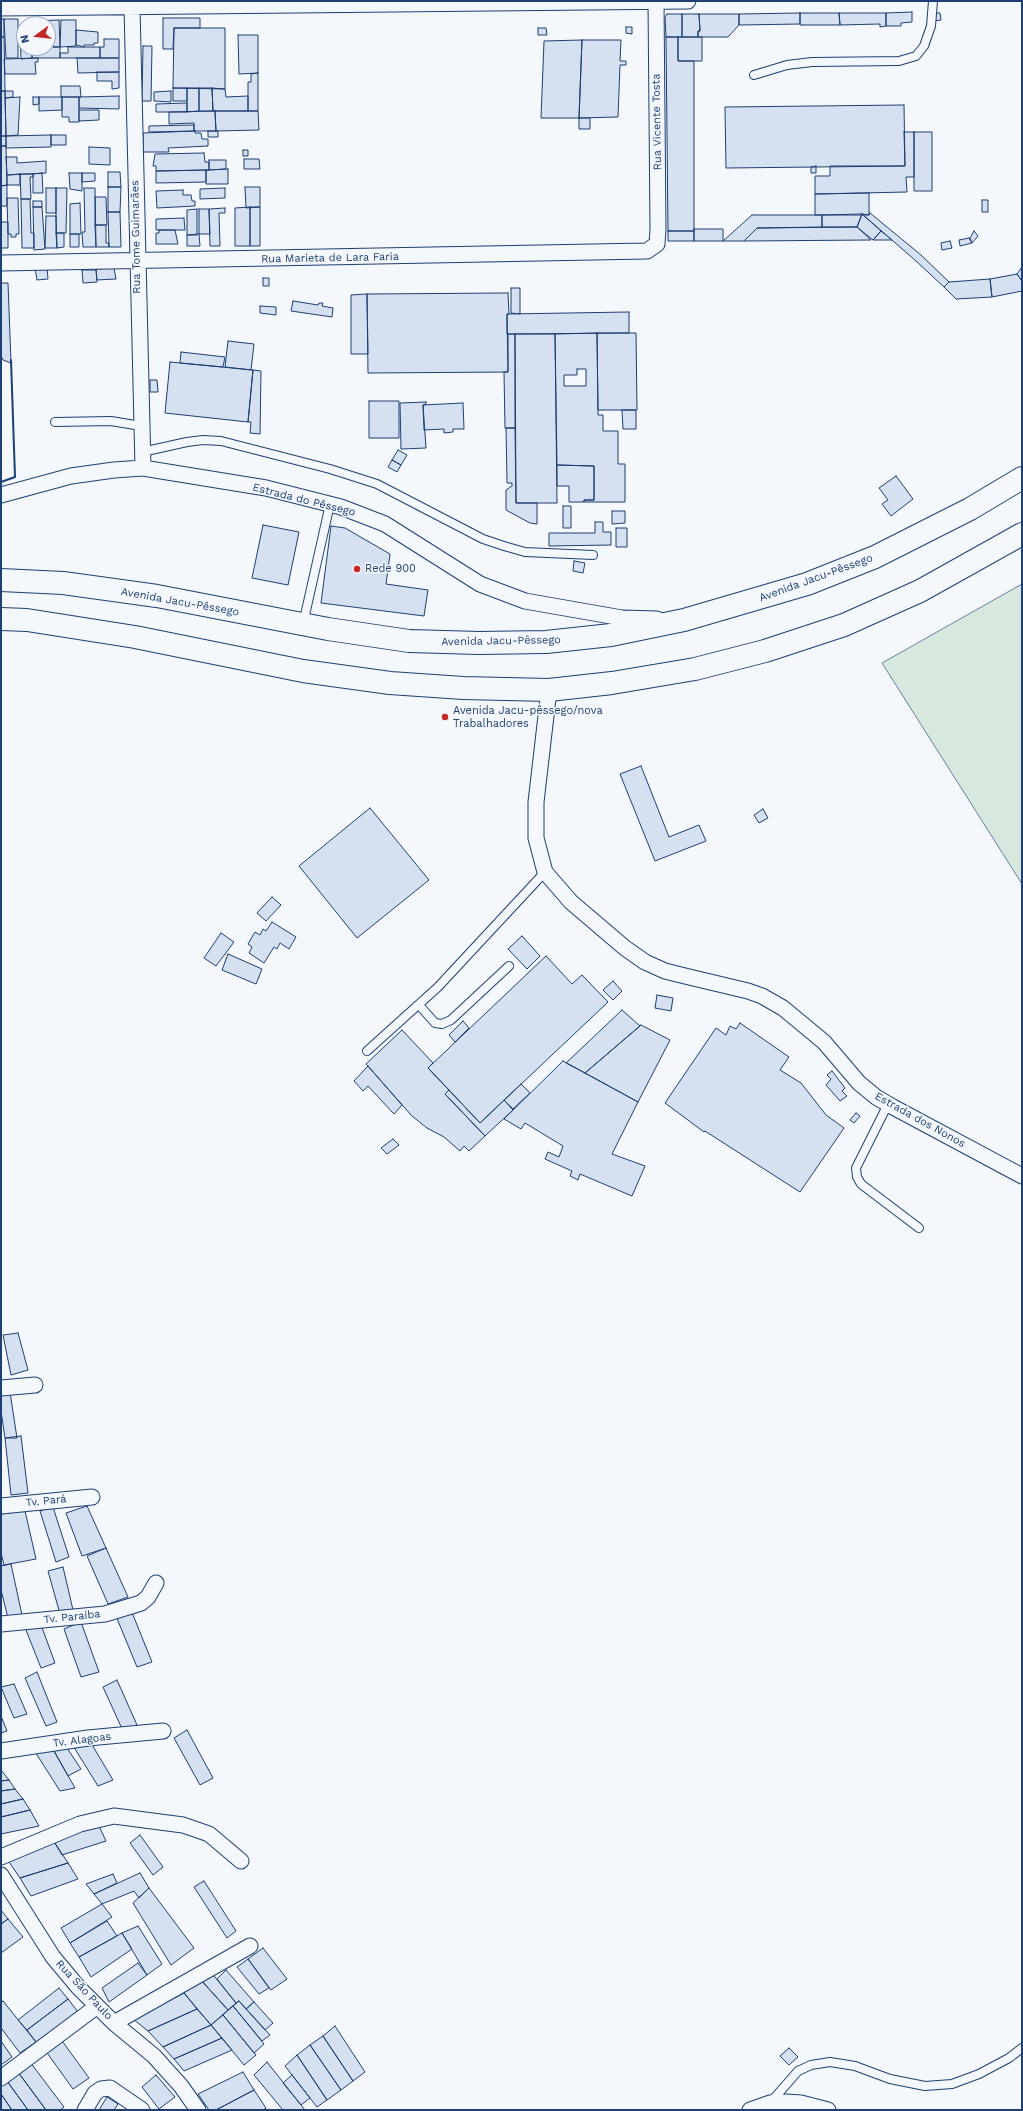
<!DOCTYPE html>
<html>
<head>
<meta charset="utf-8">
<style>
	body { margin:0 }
	#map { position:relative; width:1023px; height:2111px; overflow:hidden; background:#f4f7fb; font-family:"Work Sans",sans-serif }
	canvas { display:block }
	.frame { position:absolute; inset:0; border:2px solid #1d3f73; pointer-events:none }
	.north { position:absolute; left:16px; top:16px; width:40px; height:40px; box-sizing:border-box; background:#f4f7fb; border:1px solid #9eadc5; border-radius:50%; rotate:255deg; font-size:11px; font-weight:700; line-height:16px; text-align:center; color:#1d3f73 }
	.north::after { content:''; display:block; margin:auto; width:14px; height:18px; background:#c62828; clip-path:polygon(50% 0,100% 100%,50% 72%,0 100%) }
</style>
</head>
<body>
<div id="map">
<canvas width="1023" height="2111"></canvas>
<div class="frame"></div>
<div class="north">N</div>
</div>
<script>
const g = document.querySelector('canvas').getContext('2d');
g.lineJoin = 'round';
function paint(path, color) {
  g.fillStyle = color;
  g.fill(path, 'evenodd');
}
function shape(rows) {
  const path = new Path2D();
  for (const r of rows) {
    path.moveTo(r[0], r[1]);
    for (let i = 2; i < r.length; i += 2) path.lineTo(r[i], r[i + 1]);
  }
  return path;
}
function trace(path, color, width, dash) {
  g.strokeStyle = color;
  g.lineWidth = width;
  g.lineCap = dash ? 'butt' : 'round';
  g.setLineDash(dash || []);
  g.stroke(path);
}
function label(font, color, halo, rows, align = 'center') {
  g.font = font + ' "Work Sans",sans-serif';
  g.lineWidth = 3;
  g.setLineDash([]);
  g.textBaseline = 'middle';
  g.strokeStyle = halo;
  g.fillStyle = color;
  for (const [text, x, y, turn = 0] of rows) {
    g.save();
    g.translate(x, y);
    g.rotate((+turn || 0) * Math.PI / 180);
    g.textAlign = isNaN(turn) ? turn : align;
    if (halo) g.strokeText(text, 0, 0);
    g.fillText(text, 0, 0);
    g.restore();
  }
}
const green = shape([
	[1022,584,1022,884,882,663,1022,584]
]);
paint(green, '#d7e8df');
trace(green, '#687fa3', 1);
const building = shape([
	[912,12,912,22,901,23,901,26,886,26,886,13,912,12],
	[800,13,800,24,739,25,739,14,800,13],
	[800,13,839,13,840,25,800,25,800,13],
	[839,13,886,13,886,26,880,27,880,24,840,25,839,13],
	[933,13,940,13,941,20,933,21,933,13],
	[667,14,682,14,682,37,666,37,665,17,667,14],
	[682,14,699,14,700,31,698,31,698,37,682,37,682,14],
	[699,14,739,14,739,25,728,37,698,37,698,31,700,31,699,14],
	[163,18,200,18,200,28,174,28,173,49,163,49,163,18],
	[1,19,4,19,4,37,1,37,1,19],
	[4,19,18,19,18,58,6,58,4,19],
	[59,20,60,47,53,47,52,36,48,36,48,24,31,24,31,21,59,20],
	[61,20,76,20,76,46,60,47,61,20],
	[626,27,632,27,632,34,626,33,626,27],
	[174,28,225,28,225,89,173,88,174,28],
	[538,28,546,28,547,35,538,35,538,28],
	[76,30,98,32,98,43,94,43,94,45,84,45,84,47,76,45,76,30],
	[20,32,24,32,24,48,32,48,32,58,21,59,20,32],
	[238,35,258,35,258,73,239,74,238,35],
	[48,36,52,36,53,47,60,47,60,58,32,58,32,48,48,48,48,36],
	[1,37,4,37,5,91,1,91,1,37],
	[666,37,678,37,678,61,694,61,694,231,668,231,666,37],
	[678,37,702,37,702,61,678,61,678,37],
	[104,39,119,39,119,58,100,58,100,47,104,47,104,39],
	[582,40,579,118,541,118,544,41,582,40],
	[582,40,621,40,620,61,626,61,626,65,620,65,618,117,579,118,582,40],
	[143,46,152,46,151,101,142,101,143,46],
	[68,47,100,47,100,58,60,58,60,53,68,53,68,47],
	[38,58,38,62,35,62,36,74,5,74,4,59,38,58],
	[77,58,119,58,119,72,78,73,77,58],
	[97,72,119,72,119,88,112,89,112,81,97,81,97,72],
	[258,73,258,111,248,111,248,82,251,82,251,74,258,73],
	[61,86,80,86,81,97,61,97,61,86],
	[173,88,187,88,187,101,173,101,173,88],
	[187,88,199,88,199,111,187,112,187,88],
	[199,88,212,88,213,111,199,111,199,88],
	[212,88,225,89,226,97,248,96,248,111,213,111,212,88],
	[1,91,5,91,6,136,1,136,1,91],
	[5,91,13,91,13,97,5,98,5,91],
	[171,91,171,102,154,101,154,92,171,91],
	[119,96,119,109,79,108,79,97,119,96],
	[20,97,18,135,6,136,5,98,20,97],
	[33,97,39,97,39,104,33,105,33,97],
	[39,97,62,97,62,110,39,111,39,97],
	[62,97,79,97,79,122,69,122,69,117,62,117,62,97],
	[187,103,187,112,156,112,156,104,187,103],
	[904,105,905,166,726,168,725,107,904,105],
	[79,110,99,110,99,120,79,121,79,110],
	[215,111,216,131,194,131,194,123,169,124,169,112,215,111],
	[215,111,258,111,259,130,216,131,215,111],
	[579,118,590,118,590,129,579,129,579,118],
	[194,125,194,131,149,132,149,126,194,125],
	[195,131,195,133,201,133,202,139,208,139,208,146,168,148,169,152,143,152,143,133,195,131],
	[208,131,218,131,218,137,208,137,208,131],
	[904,132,914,132,914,177,906,177,907,192,815,194,815,176,830,176,830,166,905,166,904,132],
	[914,132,932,132,932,191,914,191,914,132],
	[51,135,66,135,66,145,51,145,51,135],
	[51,135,51,147,6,148,6,136,51,135],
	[1,136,6,136,6,146,1,146,1,136],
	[1,146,6,146,7,185,1,186,1,146],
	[89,147,110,148,110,165,89,164,89,147],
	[243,150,248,150,248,156,243,156,243,150],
	[204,153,205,162,209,162,209,170,156,171,156,166,153,166,155,154,204,153],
	[6,157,17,157,17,163,46,161,46,173,7,175,6,157],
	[244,159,259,159,260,169,244,169,244,159],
	[209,160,226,160,226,169,209,170,209,160],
	[816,166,816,173,811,173,811,167,816,166],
	[228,169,228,184,206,184,206,170,228,169],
	[206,170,206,182,156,183,156,171,206,170],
	[108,172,120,172,121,187,108,187,108,172],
	[42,173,43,193,33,193,33,174,42,173],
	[69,173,82,173,82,191,70,189,69,173],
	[82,173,95,173,95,181,82,182,82,173],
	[20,174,20,185,7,185,7,175,20,174],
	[20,174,33,174,33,177,30,177,31,199,21,199,20,174],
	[7,185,7,206,1,206,1,186,7,185],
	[108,187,121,187,120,212,108,212,108,187],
	[245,187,260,187,260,207,246,208,245,187],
	[46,188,56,188,56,213,46,213,46,188],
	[56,188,67,188,66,233,56,233,56,188],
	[84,188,95,188,96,247,83,247,82,232,85,232,84,188],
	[225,188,225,198,200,199,200,189,225,188],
	[183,190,183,195,191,195,192,201,195,201,195,206,157,208,156,191,183,190],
	[869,193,869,215,815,215,815,194,869,193],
	[95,197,106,197,107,225,95,225,95,197],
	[7,198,18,198,19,234,16,234,16,237,11,237,11,234,8,234,7,198],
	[21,199,30,199,31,233,34,233,34,248,22,248,21,199],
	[982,200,988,200,988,212,982,212,982,200],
	[33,201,42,201,42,207,33,207,33,201],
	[80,203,81,234,70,234,70,204,80,203],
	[33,207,42,207,45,249,34,250,33,207],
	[250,207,260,207,260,246,250,246,250,207],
	[250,207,250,246,235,246,235,208,250,207],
	[225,208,225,213,219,213,220,246,210,246,209,209,225,208],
	[197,209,197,235,187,235,187,210,197,209],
	[199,209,209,209,210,234,199,234,199,209],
	[108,212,120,212,121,247,109,247,108,212],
	[870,213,921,255,949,282,944,287,916,261,862,214,869,215,870,213],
	[862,214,857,227,822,227,822,215,862,214],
	[862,214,881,231,873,240,857,227,862,214],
	[752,215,822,215,822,227,757,228,744,241,723,241,752,215],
	[46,216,56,216,57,248,45,248,46,216],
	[184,218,185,230,156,230,156,219,184,218],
	[1,222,8,222,8,248,1,248,1,222],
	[95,225,106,225,106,243,109,243,109,247,96,247,95,225],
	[857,227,871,240,744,241,757,228,857,227],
	[694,229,723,229,723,241,694,241,694,229],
	[159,230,175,230,178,244,156,244,156,233,159,233,159,230],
	[668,231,694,231,694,241,668,241,668,231],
	[881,231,892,240,873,240,881,231],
	[974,231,978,236,972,243,970,238,974,231],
	[56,233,64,233,64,247,57,248,56,233],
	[70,234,79,234,79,247,70,247,70,234],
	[199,234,200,246,187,246,187,235,199,234],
	[969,238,972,243,960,246,959,240,969,238],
	[950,241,952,248,942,250,941,243,950,241],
	[47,267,48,279,37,280,35,268,47,267],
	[1022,267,1022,281,1017,274,1022,267],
	[114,268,116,279,97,280,96,269,114,268],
	[82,270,96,270,97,282,83,283,82,270],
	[1017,274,1022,281,1022,291,992,297,990,279,1017,274],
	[263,278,269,278,269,286,263,286,263,278],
	[990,279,992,297,956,299,944,287,949,282,990,279],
	[1,283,8,283,11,363,3,360,1,356,1,283],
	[511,288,520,288,520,314,511,313,511,288],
	[508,293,509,314,507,314,508,372,368,373,367,294,508,293],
	[367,294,368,354,351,354,351,295,367,294],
	[293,301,318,305,319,303,323,303,322,306,333,308,332,317,291,311,293,301],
	[260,306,276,307,276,315,260,313,260,306],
	[629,312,629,333,507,334,507,314,629,312],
	[597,333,598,415,603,415,603,431,618,431,618,464,625,464,625,502,584,502,584,500,594,500,594,466,557,465,555,334,597,333],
	[577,369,586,369,586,386,564,386,564,375,577,375,577,369],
	[597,333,636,333,637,410,598,410,597,333],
	[508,334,515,334,515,428,505,428,504,372,508,372,508,334],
	[515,334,555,334,557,503,516,503,515,334],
	[228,341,254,344,251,370,225,367,228,341],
	[181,352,225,357,223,367,180,363,181,352],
	[170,362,253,370,248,422,165,413,170,362],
	[253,370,261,371,260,434,250,433,251,422,248,422,253,370],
	[150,380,157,380,158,392,150,392,150,380],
	[369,401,399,401,399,438,369,438,369,401],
	[426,402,426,404,423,405,426,448,401,449,400,403,426,402],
	[463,403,464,429,453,429,453,432,444,433,444,429,424,430,423,405,463,403],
	[622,410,636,410,636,429,623,429,622,410],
	[506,428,515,428,516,503,537,503,537,524,530,523,506,510,506,490,512,486,512,483,507,483,506,428],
	[398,450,407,455,401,465,392,460,398,450],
	[392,460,401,465,397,472,388,467,392,460],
	[557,465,594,466,594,500,584,500,584,502,569,502,569,486,557,486,557,465],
	[896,476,913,499,891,516,882,504,888,500,879,488,896,476],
	[563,506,571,506,571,528,563,528,563,506],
	[612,511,625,511,625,523,612,524,612,511],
	[595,522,603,522,603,532,611,532,611,545,549,546,549,533,595,533,595,522],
	[263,525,299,532,288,585,252,578,263,525],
	[331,526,345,528,390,554,386,584,428,590,424,616,321,603,331,526],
	[616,528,627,528,627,547,616,547,616,528],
	[574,561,585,563,583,573,573,571,574,561],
	[641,766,669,837,699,825,706,841,655,861,620,774,641,766],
	[370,808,429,880,357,938,299,866,370,808],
	[763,809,768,818,759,823,754,815,763,809],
	[272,897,281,905,266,921,257,913,272,897],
	[272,922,296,937,289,949,280,943,277,949,274,947,264,963,249,953,252,947,248,944,255,932,260,935,263,929,266,931,272,922],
	[221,933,234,942,216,966,204,958,221,933],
	[522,936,540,956,527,969,508,949,522,936],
	[228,954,262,969,256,984,222,970,228,954],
	[546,956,572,984,582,975,608,1002,480,1123,428,1068,546,956],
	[613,981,622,991,613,1000,603,990,613,981],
	[657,995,673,998,671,1011,655,1008,657,995],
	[622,1010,640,1026,585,1073,566,1063,622,1010],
	[463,1021,469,1028,455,1042,449,1035,463,1021],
	[740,1023,789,1057,780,1070,801,1083,826,1115,844,1128,800,1192,705,1131,704,1132,665,1103,716,1028,726,1035,730,1026,736,1029,740,1023],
	[641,1025,670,1040,638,1102,585,1073,641,1025],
	[402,1030,433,1063,428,1068,449,1090,445,1094,485,1136,469,1151,464,1146,460,1151,444,1137,427,1128,412,1116,366,1064,402,1030],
	[563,1061,638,1102,612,1154,645,1166,632,1196,580,1174,578,1180,570,1176,572,1171,545,1159,548,1152,559,1157,563,1146,525,1123,521,1129,504,1119,563,1061],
	[368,1066,402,1105,394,1114,368,1086,363,1091,354,1081,368,1066],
	[832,1071,845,1088,842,1091,847,1096,840,1101,826,1085,831,1079,827,1075,832,1071],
	[521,1084,530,1093,513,1109,504,1100,521,1084],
	[449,1090,480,1123,504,1100,513,1110,485,1136,445,1094,449,1090],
	[856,1113,860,1116,854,1123,850,1120,856,1113],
	[393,1139,399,1145,387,1154,381,1148,393,1139],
	[18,1333,28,1370,11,1375,3,1335,18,1333],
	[10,1392,17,1438,5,1438,1,1411,1,1393,10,1392],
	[21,1436,28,1493,11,1495,5,1438,21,1436],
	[87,1506,106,1548,82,1556,66,1513,87,1506],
	[53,1507,69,1557,56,1562,40,1511,53,1507],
	[25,1511,36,1559,4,1565,1,1553,1,1514,25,1511],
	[106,1548,128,1597,108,1604,87,1556,106,1548],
	[11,1564,22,1615,8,1618,1,1590,1,1566,11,1564],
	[63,1567,73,1610,60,1614,48,1571,63,1567],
	[131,1610,152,1662,137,1667,116,1616,131,1610],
	[40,1622,55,1663,41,1668,24,1625,40,1622],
	[81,1622,99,1672,81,1677,64,1629,81,1622],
	[37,1672,57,1722,46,1726,25,1678,37,1672],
	[117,1680,137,1725,123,1731,103,1687,117,1680],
	[14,1684,27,1714,14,1718,1,1687,14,1684],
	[1,1716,7,1731,1,1733,1,1716],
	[187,1730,213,1778,200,1785,174,1738,187,1730],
	[88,1738,113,1780,98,1786,70,1741,88,1738],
	[63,1742,81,1769,68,1776,50,1744,63,1742],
	[50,1744,75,1788,60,1791,32,1747,50,1744],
	[1,1770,9,1780,1,1781,1,1770],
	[9,1780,15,1789,1,1791,1,1781,9,1780],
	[15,1789,23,1799,1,1804,1,1791,15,1789],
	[23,1799,30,1810,1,1817,1,1804,23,1799],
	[30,1810,39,1826,1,1834,1,1817,30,1810],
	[99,1826,106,1841,62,1855,53,1840,99,1826],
	[140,1835,163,1867,153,1875,130,1843,140,1835],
	[53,1840,68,1863,20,1878,7,1859,53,1840],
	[68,1863,78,1879,31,1896,20,1878,68,1863],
	[140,1873,149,1888,139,1898,134,1891,102,1904,94,1894,140,1873],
	[113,1874,117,1883,94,1894,86,1884,113,1874],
	[204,1881,236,1931,227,1938,194,1887,204,1881],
	[149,1888,194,1948,171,1965,133,1903,149,1888],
	[102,1904,112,1917,70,1943,61,1928,102,1904],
	[1,1910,8,1919,1,1924,1,1910],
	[8,1919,23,1937,1,1953,1,1924,8,1919],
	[107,1921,117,1936,79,1957,70,1943,107,1921],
	[138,1926,162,1964,147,1975,122,1933,138,1926],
	[122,1933,132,1949,91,1977,79,1957,122,1933],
	[263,1948,287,1979,271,1990,248,1959,263,1948],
	[248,1959,269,1988,259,1994,237,1967,248,1959],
	[138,1963,147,1975,109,2002,102,1988,138,1963],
	[226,1970,254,2002,246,2009,239,2001,236,2003,217,1979,226,1970],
	[210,1971,236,2003,228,2010,200,1979,210,1971],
	[200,1979,228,2010,211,2025,184,1993,200,1979],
	[59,1988,68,1999,27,2030,18,2020,59,1988],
	[184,1993,197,2009,148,2031,133,2019,184,1993],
	[68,1999,78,2012,36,2042,27,2030,68,1999],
	[3,2001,36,2042,20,2053,1,2028,1,2003,3,2001],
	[239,2001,270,2035,262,2041,233,2006,239,2001],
	[254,2002,273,2023,265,2030,246,2009,254,2002],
	[233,2006,264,2044,254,2053,223,2015,233,2006],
	[197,2009,211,2025,163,2047,148,2031,197,2009],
	[223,2015,256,2055,244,2065,211,2025,223,2015],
	[211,2025,222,2038,174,2059,163,2047,211,2025],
	[335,2026,365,2072,353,2081,323,2036,335,2026],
	[323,2036,353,2081,341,2090,310,2045,323,2036],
	[60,2038,89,2078,73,2089,45,2050,60,2038],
	[222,2038,232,2050,184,2071,174,2059,222,2038],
	[1,2041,12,2057,1,2065,1,2041],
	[310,2045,341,2090,327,2100,297,2055,310,2045],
	[789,2048,798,2057,789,2065,780,2056,789,2048],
	[297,2055,327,2100,317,2107,285,2066,297,2055],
	[30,2062,64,2107,60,2110,46,2110,18,2072,30,2062],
	[267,2062,301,2105,305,2110,283,2110,254,2075,267,2062],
	[18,2072,46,2110,28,2110,7,2081,18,2072],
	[243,2072,254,2090,216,2110,209,2110,198,2094,243,2072],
	[156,2075,175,2097,159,2109,142,2087,156,2075],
	[292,2075,310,2098,301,2105,283,2083,292,2075],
	[7,2081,28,2110,12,2110,1,2094,1,2086,7,2081],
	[254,2090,266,2108,263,2110,216,2110,254,2090],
	[1,2094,12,2110,1,2110,1,2094],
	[107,2097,118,2104,114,2110,99,2110,107,2097]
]);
paint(building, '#d5e0f0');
trace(building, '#1d3f73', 1);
const service = shape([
	[754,75,787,65,812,62,899,61,916,56,924,46,931,26,933,1],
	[55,422,111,421,141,426],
	[142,452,187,442,203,440,221,441,330,469,377,484,483,539,504,546,525,552,593,555],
	[303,624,330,504],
	[419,1005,435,1023,442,1024,451,1020,509,966],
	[367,1051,438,987,545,872],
	[888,1104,856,1168,857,1177,861,1184,919,1228],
	[770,2103,798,2071,811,2065,830,2062,855,2066,890,2079,925,2086,952,2084,979,2074,1009,2058,1022,2048]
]);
const minor = shape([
	[132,7,143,468],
	[1,8,688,1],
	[1,263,647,251,657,244,658,229,656,1],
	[1,495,71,476,114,470,143,468,266,488,341,507,385,524,480,584,525,601,622,618,657,619],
	[549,690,536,802,536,838,545,872,571,902,625,948,645,962,665,971,685,976,748,991,762,996,783,1008,824,1042,859,1083,876,1097,893,1107,1022,1176],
	[1,1388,35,1385],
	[1,1506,92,1497],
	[1,1624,105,1614,141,1603,148,1597,156,1583],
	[1,1751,88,1738,163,1731],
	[1,1857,80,1824,114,1816,183,1825,209,1834,241,1861],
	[1,1875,53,1957,78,1987,114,2023,154,2056,181,2086,198,2110],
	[114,2023,250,1946],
	[1,2078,96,2007],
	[85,2110,95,2093,101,2089,110,2088,142,2110],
	[750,2110,770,2103,786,2102,801,2103,828,2110]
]);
const trunk = shape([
	[1,580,63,583,157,596,328,629,409,641,479,643,546,642,611,635,684,620,807,584,875,557,970,509,1022,478],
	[1,619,27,620,135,637,303,671,390,683,463,688,549,690,612,683,695,669,765,651,844,625,920,591,1022,534]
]);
trace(service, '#1d3f73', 10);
trace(minor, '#1d3f73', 17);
trace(trunk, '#1d3f73', 24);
trace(service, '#f4f7fb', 8);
trace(minor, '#f4f7fb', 15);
trace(trunk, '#f4f7fb', 22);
trace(shape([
	[1,482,15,477,11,360]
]), '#1d3f73', 2);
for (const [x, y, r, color] of [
	[357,569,4,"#c62828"],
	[445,717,4,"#c62828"]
]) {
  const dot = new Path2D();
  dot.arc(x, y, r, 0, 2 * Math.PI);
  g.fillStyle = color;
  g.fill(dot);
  trace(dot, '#f4f7fb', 1.5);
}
label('11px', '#1d3f73', '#f4f7fb', [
	["Rua Vicente Tosta",657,122,-91],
	["Rua Tome Guimarães",136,237,-91],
	["Rua Marieta de Lara Faria",330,258,-1],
	["Estrada do Pêssego",304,500,14],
	["Avenida Jacu-Pêssego",816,578,-20],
	["Avenida Jacu-Pêssego",180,602,10],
	["Avenida Jacu-Pêssego",501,641,-1],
	["Estrada dos Nonos",920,1120,29],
	["Tv. Pará",46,1501,-6],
	["Tv. Paraíba",72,1617,-6],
	["Tv. Alagoas",82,1740,-7],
	["Rua São Paulo",84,1990,47]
]);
label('11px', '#1d3f73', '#f4f7fb', [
	["Rede 900",365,569],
	["Avenida Jacu-pêssego/nova",453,711],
	["Trabalhadores",453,724]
], 'left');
</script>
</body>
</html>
